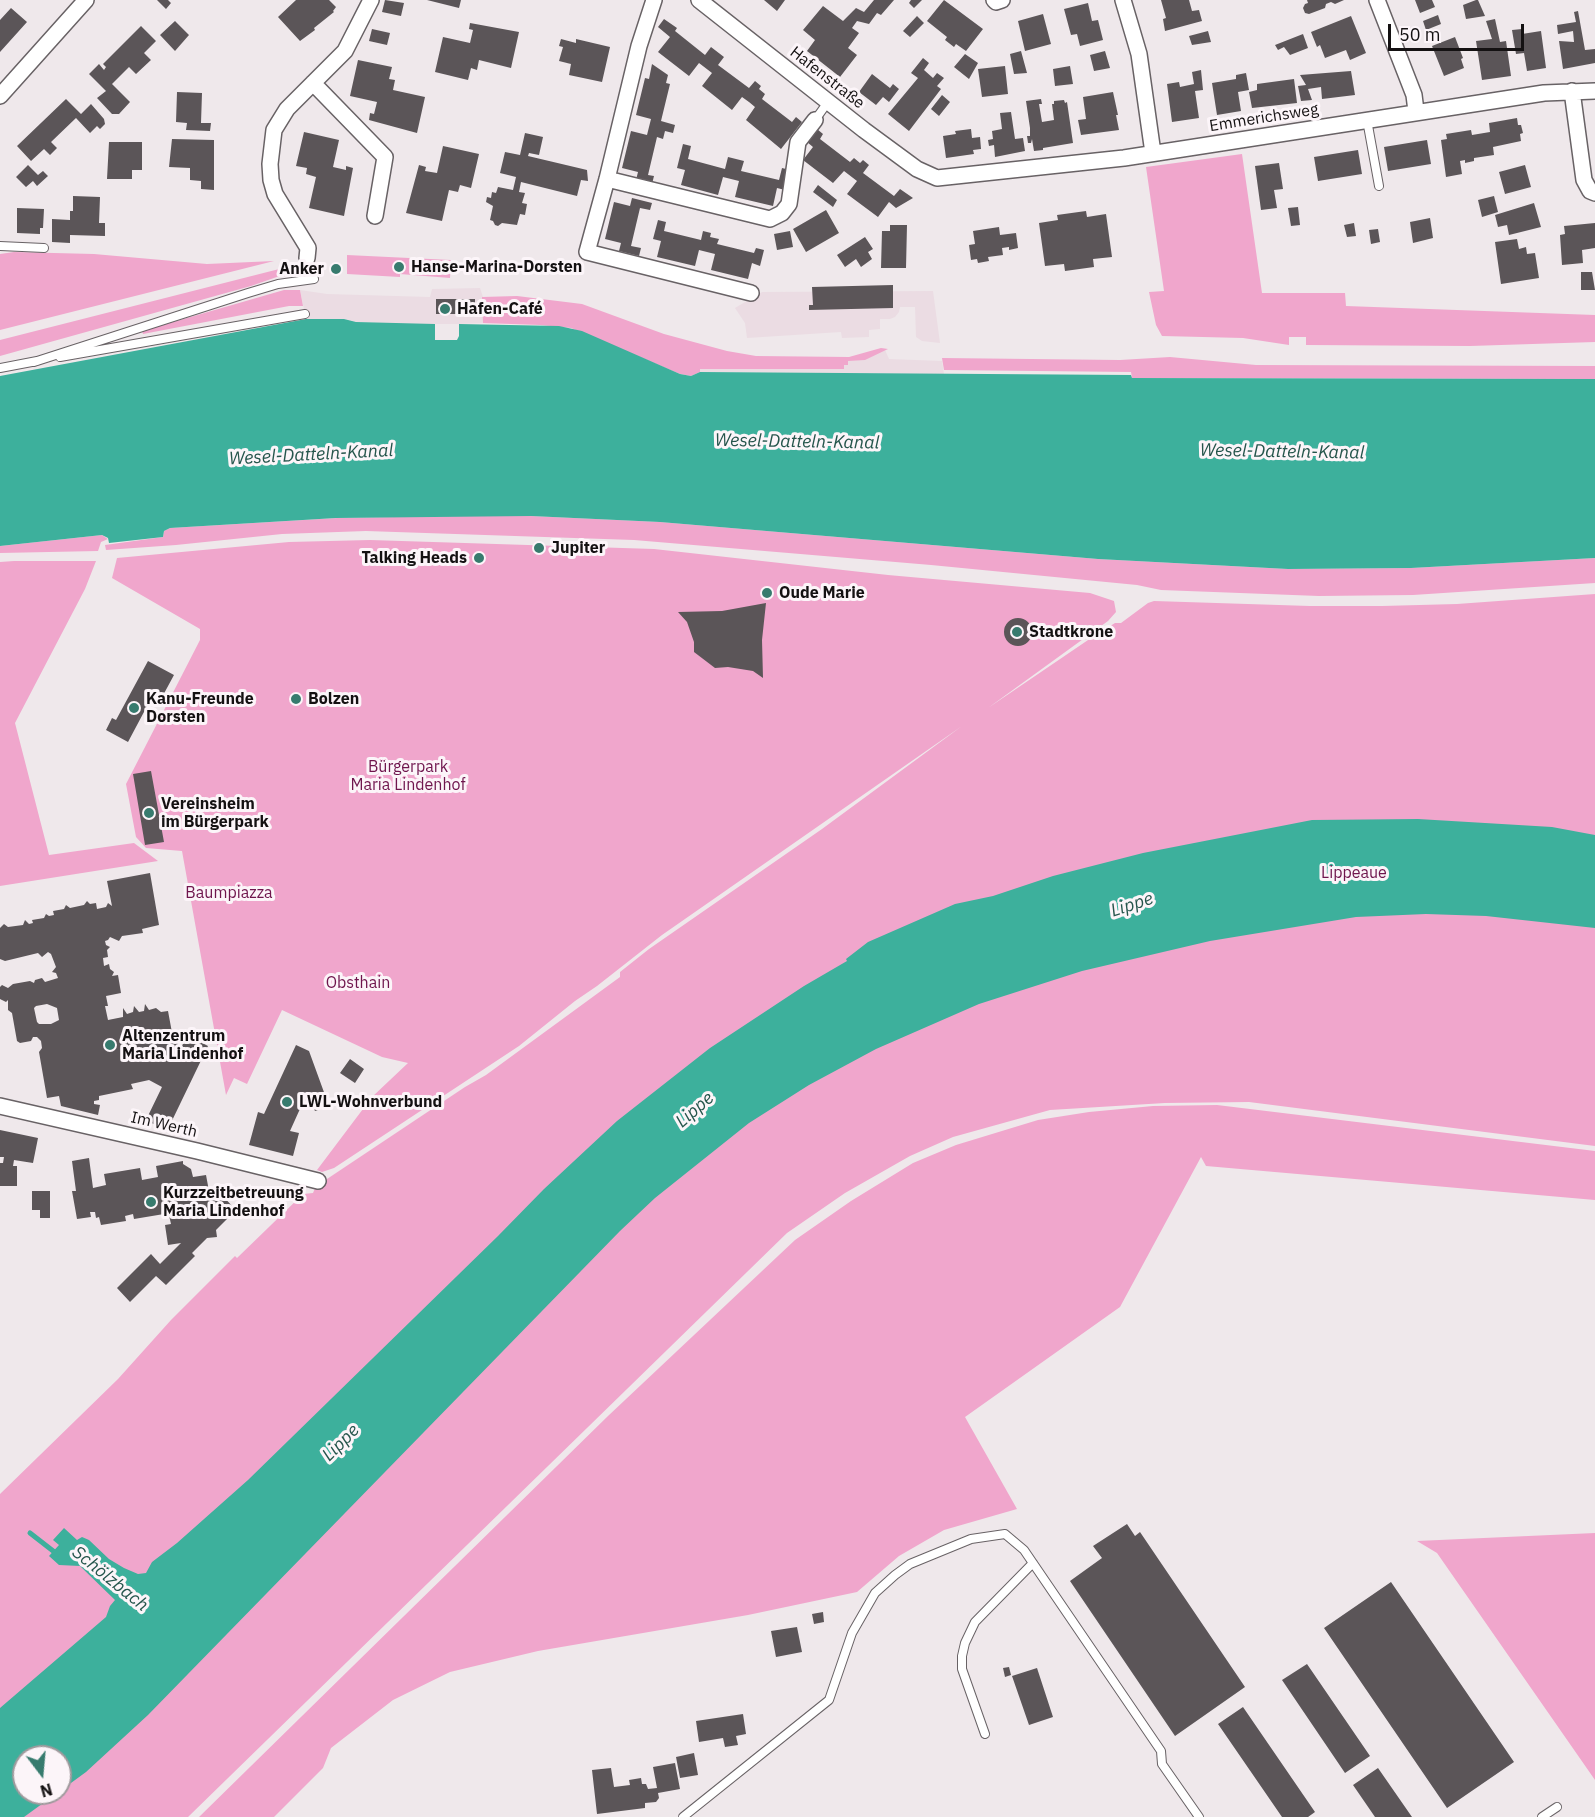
<!DOCTYPE html>
<html>
<head>
<meta charset="utf-8">
<style>
	body { margin:0 }
	#map { position:relative; width:1595px; height:1817px; overflow:hidden; background:#efe8eb; font-family:"IBM Plex Sans",sans-serif }
	canvas { display:block }
	.north { position:absolute; left:12px; top:1745px; width:60px; height:60px; box-sizing:border-box; background:#fcf5f9; border:2px solid #9f9a9d; border-radius:50%; rotate:164deg; font-size:16px; font-weight:700; line-height:24px; text-align:center; color:#141112 }
	.north::after { content:''; display:block; margin:auto; width:21px; height:27px; background:#377b6e; clip-path:polygon(50% 0,100% 100%,50% 72%,0 100%) }
	.scale { position:absolute; left:1388px; top:24px; width:136px; height:27px; box-sizing:border-box; border:3px solid #141112; border-top:0; padding-left:8px; font-size:18px; line-height:21px; white-space:nowrap; color:#141112; -webkit-text-stroke:4px #fcf5f9; paint-order:stroke }
</style>
</head>
<body>
<div id="map">
<canvas width="1595" height="1817"></canvas>
<div class="north">N</div>
<div class="scale">50 m</div>
</div>
<script>
const g = document.querySelector('canvas').getContext('2d');
g.lineJoin = 'round';
function paint(path, color) {
  g.fillStyle = color;
  g.fill(path, 'evenodd');
}
function shape(rows) {
  const path = new Path2D();
  for (const r of rows) {
    if (r.length === 3) {
      path.moveTo(r[0] + r[2], r[1]);
      path.arc(r[0], r[1], r[2], 0, 2 * Math.PI);
      continue;
    }
    path.moveTo(r[0], r[1]);
    for (let i = 2; i < r.length; i += 2) path.lineTo(r[i], r[i + 1]);
  }
  return path;
}
function trace(path, color, width, dash) {
  g.strokeStyle = color;
  g.lineWidth = width;
  g.lineCap = dash ? 'butt' : 'round';
  g.setLineDash(dash || []);
  g.stroke(path);
}
function label(font, color, halo, rows, align = 'center') {
  g.font = font + ' "IBM Plex Sans",sans-serif';
  g.lineWidth = 6;
  g.setLineDash([]);
  g.textBaseline = 'middle';
  g.strokeStyle = halo;
  g.fillStyle = color;
  for (const [text, x, y, turn = 0] of rows) {
    g.save();
    g.translate(x, y);
    g.rotate((+turn || 0) * Math.PI / 180);
    g.textAlign = isNaN(turn) ? turn : align;
    if (halo) g.strokeText(text, 0, 0);
    g.fillText(text, 0, 0);
    g.restore();
  }
}
paint(shape([
	[480,288,483,297,483,323,459,324,402,324,356,322,344,319,306,319,300,290,327,294,430,297,432,289],
	[933,291,940,343,922,341,916,337,915,307,900,307,899,312,895,317,890,319,880,319,880,329,869,330,869,337,842,338,841,332,747,338,745,323,735,308,762,292],
	[885,350,889,359,942,361,944,374,700,372,691,376,703,356,847,359]
]), '#ebdce3');
paint(shape([
	[1242,154,1262,293,1345,293,1346,306,1595,315,1595,342,1470,346,1306,345,1306,337,1289,337,1289,345,1243,338,1162,336,1156,325,1149,292,1164,291,1146,167],
	[14,252,94,254,207,264,274,261,0,330,0,254],
	[347,255,451,260,450,278,400,274,400,277,347,274],
	[291,266,294,271,251,286,0,356,0,340],
	[284,290,300,290,303,306,289,306,143,334,142,331],
	[517,296,582,304,664,334,727,351,756,356,849,357,881,348,888,349,865,360,848,361,848,365,844,365,844,369,700,369,700,372,691,376,680,374,571,328,540,325,483,323,482,297],
	[1170,357,1256,365,1595,366,1595,379,1132,378,1131,372,944,370,942,358,1120,360],
	[451,516,531,516,660,522,1098,559,1288,569,1411,568,1595,558,1595,583,1413,595,1319,596,1161,590,1137,585,931,565,634,540,366,531,282,534,176,545,106,550,105,545,163,537,164,531,170,528,337,518],
	[102,535,108,539,101,542,98,551,0,553,0,546],
	[370,540,654,549,888,575,1090,593,1114,601,1116,612,1108,621,988,708,1091,638,1115,623,1121,623,1148,603,1154,601,1310,606,1382,606,1457,604,1595,594,1595,1146,1249,1102,1165,1103,1050,1110,953,1137,910,1156,845,1193,787,1233,188,1817,0,1817,0,1494,118,1379,171,1320,235,1256,237,1258,303,1194,313,1193,318,1181,327,1179,465,1087,486,1075,620,977,620,972,649,949,822,829,962,726,662,935,597,986,575,1001,519,1046,334,1168,322,1172,317,1170,372,1097,408,1063,382,1057,282,1010,247,1084,234,1078,226,1095,182,851,146,848,136,837,126,784,200,640,200,629,112,578,117,558,289,542],
	[24,1757,60,1757,60,1793,24,1793],
	[14,561,96,561,85,589,15,723,49,855,134,843,158,861,0,886,0,562],
	[1217,1105,1595,1151,1595,1200,1206,1166,1201,1157,1120,1307,965,1417,1017,1509,944,1530,899,1556,857,1592,748,1615,538,1651,450,1672,393,1700,331,1748,323,1768,274,1817,199,1817,608,1416,795,1240,851,1201,913,1163,956,1145,1038,1120,1089,1112,1153,1106],
	[1595,1533,1595,1780,1437,1553,1417,1541]
]), '#f0a6cc');
paint(shape([
	[306,319,344,319,356,322,435,324,435,340,457,340,459,336,459,324,559,326,582,331,680,374,691,376,700,372,1131,375,1132,378,1595,379,1595,558,1411,568,1288,569,1098,559,660,522,531,516,336,518,170,528,164,531,163,537,109,543,108,538,102,535,0,546,0,376],
	[1418,819,1552,827,1595,835,1595,928,1486,916,1426,914,1356,917,1210,941,1082,971,979,1004,876,1049,809,1085,749,1123,655,1198,620,1231,148,1715,86,1772,60,1791,60,1757,24,1757,24,1793,57,1793,24,1817,0,1817,0,1708,106,1617,110,1606,115,1600,80,1566,59,1565,49,1556,59,1545,53,1540,64,1528,77,1540,82,1537,89,1540,109,1559,124,1568,138,1574,146,1573,152,1562,177,1543,248,1480,498,1236,544,1189,617,1121,710,1048,804,986,847,961,846,959,868,942,955,904,993,896,1053,876,1143,853,1312,820]
]), '#3db09c');
trace(shape([
	[30,1533,57,1554]
]), '#3db09c', 5);
paint(shape([
	[157,0,168,0,171,3,166,9],
	[296,0,329,0,336,7,333,11,334,12,314,28,315,30,300,41,278,17],
	[385,0,404,3,401,16,382,12],
	[427,0,461,0,459,8],
	[764,0,785,0,777,11],
	[874,0,894,0,881,15,877,13,869,24,857,21,852,28,859,33,848,48,857,55,840,77,807,51,815,40,803,30,823,6,843,21,856,8,864,12],
	[911,0,922,0,914,8,909,3],
	[944,0,983,29,966,51,956,44,954,47,945,40,947,37,927,21],
	[1161,0,1189,0,1192,11,1199,10,1202,21,1165,31,1163,19,1166,18],
	[1307,0,1344,0,1335,4,1331,2,1326,4,1325,8,1309,14,1305,13,1303,8,1305,4,1308,3],
	[1415,0,1432,0,1435,7,1420,13],
	[1476,0,1478,0,1485,16,1466,19,1463,5],
	[1088,3,1092,21,1098,20,1103,40,1080,46,1077,34,1071,35,1064,9],
	[11,8,27,22,0,52,0,20],
	[1578,11,1585,50,1595,49,1595,63,1563,69,1559,41,1574,42,1573,31,1558,34,1557,25,1576,22,1574,12],
	[1043,14,1051,44,1025,51,1018,21],
	[1438,15,1441,24,1426,30,1423,21],
	[917,16,924,23,910,37,903,31],
	[1351,16,1366,53,1350,60,1346,50,1325,58,1320,45,1317,47,1311,32],
	[664,19,677,28,675,31,705,55,711,47,724,57,718,65,749,88,755,81,761,86,759,89,765,94,762,99,792,122,796,117,802,122,781,149,746,120,755,107,749,102,742,97,732,110,702,86,712,73,699,63,689,76,658,52,670,37,658,27],
	[1495,19,1500,42,1506,41,1511,76,1482,80,1476,41,1492,39,1486,21],
	[175,21,189,35,175,51,160,35],
	[470,23,519,32,511,68,479,60,477,70,471,68,468,80,435,72,443,37,470,43,473,30,469,29],
	[141,26,156,41,144,53,151,60,136,74,129,67,112,84,130,102,119,114,112,114,97,98,106,91,89,74,99,64,104,70,106,67,103,64],
	[372,29,390,33,387,45,369,41],
	[1522,29,1522,34,1541,31,1546,68,1527,71,1524,53,1516,54,1512,30],
	[1208,31,1211,42,1192,45,1189,36],
	[1303,34,1308,48,1290,55,1284,47,1278,50,1275,45],
	[1455,37,1463,58,1461,59,1464,68,1444,76,1432,46],
	[561,39,576,43,576,39,610,47,602,82,569,75,571,64,559,61,563,47,559,46],
	[1021,51,1027,73,1014,74,1010,54],
	[1105,51,1110,68,1094,71,1090,55],
	[965,54,978,63,969,79,954,67],
	[923,58,929,63,924,70,933,78,937,73,944,78,937,86,941,89,909,131,888,114,918,78,911,73],
	[358,60,392,67,389,79,395,80,393,90,425,97,417,133,369,120,370,113,374,114,377,102,350,96],
	[652,64,668,75,666,83,670,84,661,121,675,125,673,133,665,131,663,139,657,137,648,175,654,176,652,184,636,180,638,172,622,168,631,131,647,135,651,119,636,115,645,78,649,79],
	[1005,66,1008,94,982,97,978,69],
	[1070,66,1073,84,1055,86,1053,69],
	[1201,70,1203,90,1195,91,1199,118,1172,122,1167,84,1179,82,1180,87,1194,84,1192,72],
	[1351,71,1355,95,1322,99,1321,87,1308,89,1312,100,1301,101,1298,86,1306,85,1300,75],
	[1246,73,1249,90,1238,92,1241,111,1217,115,1212,83,1236,79,1236,75],
	[872,74,890,88,893,84,899,89,889,102,883,97,876,105,859,92],
	[1294,79,1297,103,1252,108,1249,92,1257,90,1257,84],
	[177,92,202,93,201,123,211,123,210,131,186,130,187,123,176,122],
	[1113,92,1118,115,1116,115,1119,130,1081,135,1078,120,1086,119,1083,97],
	[942,95,950,102,939,116,931,109],
	[66,99,81,114,91,104,104,119,105,124,100,129,97,126,90,133,76,118,51,142,57,148,50,155,44,149,31,161,17,146],
	[1041,99,1042,104,1039,104,1042,122,1054,120,1052,104,1054,104,1054,101,1064,100,1065,103,1067,102,1073,143,1043,148,1043,150,1034,151,1032,139,1031,143,1028,143,1027,136,1030,136,1030,128,1026,101],
	[1011,112,1015,139,1023,138,1025,151,995,157,994,145,989,146,988,140,993,139,992,131,1002,129,1000,113],
	[1517,118,1518,125,1521,125,1523,133,1520,134,1521,141,1493,147,1494,155,1474,158,1474,161,1465,163,1465,160,1460,161,1462,174,1446,177,1441,140,1447,139,1446,134,1471,130,1472,135,1490,132,1489,123],
	[817,129,823,134,820,139,850,162,854,158,860,163,863,160,869,165,863,173,894,196,900,189,913,198,896,208,889,202,878,217,847,194,857,181,844,171,833,183,803,160,813,147,807,142],
	[971,129,972,138,980,137,981,149,973,150,974,154,946,158,943,136,956,134,955,131],
	[304,132,339,140,333,167,346,170,346,166,353,168,344,216,309,208,316,177,306,174,307,168,296,166],
	[525,133,543,137,539,155,529,153,528,156,587,170,588,181,581,180,577,196,521,182,519,192,525,193,522,203,527,204,525,215,520,214,517,225,502,223,498,226,495,225,493,221,490,220,493,206,486,202,487,197,491,198,492,192,496,193,498,187,513,190,516,177,500,173,505,152,520,155],
	[172,139,214,140,214,190,201,189,201,181,190,180,190,168,169,167],
	[1427,140,1431,164,1388,171,1384,147],
	[109,142,142,142,142,170,132,170,132,179,107,179],
	[683,144,691,146,688,159,725,169,728,157,744,161,741,171,779,180,782,168,790,170,785,190,777,188,773,206,735,197,739,181,723,177,718,195,681,185,685,170,677,168],
	[443,146,479,154,471,188,460,185,458,192,449,190,442,221,406,213,419,165,426,167,425,171,437,173],
	[1358,150,1362,174,1318,181,1314,157],
	[1279,163,1283,189,1274,190,1277,208,1261,210,1255,166],
	[28,165,38,175,43,171,48,176,37,186,33,181,26,187,16,177],
	[1525,165,1531,187,1505,194,1499,172],
	[818,185,837,200,833,207,813,192],
	[73,196,100,197,99,223,105,223,105,236,70,235,70,243,52,242,52,219,70,220,70,211,73,211],
	[1494,196,1498,212,1482,217,1478,200],
	[632,198,652,203,650,210,640,208,631,246,641,248,639,256,619,251,621,243,605,239,614,202,630,206],
	[1534,203,1541,227,1509,235,1507,225,1498,227,1495,215],
	[1298,207,1300,225,1291,226,1288,208],
	[17,208,44,209,43,228,40,228,40,234,17,233],
	[826,210,839,233,806,252,793,229],
	[1086,211,1087,217,1106,214,1112,257,1093,259,1094,267,1065,271,1064,264,1045,266,1039,223,1058,220,1057,215],
	[1430,218,1433,238,1413,243,1410,222],
	[658,220,666,222,664,231,701,240,703,231,711,233,710,237,719,239,717,244,754,253,756,248,764,250,760,266,752,263,748,279,711,270,715,254,699,250,695,266,657,257,661,241,653,239],
	[1354,223,1356,236,1347,237,1344,225],
	[1595,223,1595,248,1582,250,1583,263,1562,265,1560,235,1565,234,1564,226],
	[890,225,907,225,906,268,881,268,882,231,890,231],
	[999,227,1000,235,1016,233,1018,248,1009,250,1009,247,1002,248,1003,255,988,257,989,261,978,263,977,259,971,260,969,245,975,244,973,231],
	[1378,229,1380,242,1371,244,1369,230],
	[790,231,793,247,777,250,774,234],
	[865,237,873,249,868,252,872,259,861,267,856,259,845,267,837,255],
	[1517,239,1519,249,1526,247,1527,254,1535,253,1539,278,1501,284,1495,242],
	[1581,272,1592,272,1595,290,1581,290],
	[893,285,893,308,809,310,809,305,813,305,812,287],
	[436,299,475,299,475,308,461,308,461,314,436,314],
	[766,603,762,640,763,678,753,671,728,667,715,668,694,652,694,642,687,622,678,612,722,611],
	[1018,632,14],
	[148,661,174,675,161,699,153,695,128,742,106,730,112,718,116,720],
	[151,771,164,842,145,845,133,774],
	[150,873,159,925,142,929,143,933,122,936,119,941,110,937,108,940,105,941,106,945,110,947,107,950,108,957,103,958,104,966,109,964,110,969,114,972,112,976,118,975,121,993,106,996,108,1006,105,1006,108,1020,123,1017,123,1008,127,1014,133,1012,134,1006,139,1012,144,1011,145,1004,149,1010,156,1008,161,1012,168,1011,173,1038,171,1038,172,1041,182,1046,187,1035,208,1046,167,1131,146,1120,162,1087,149,1080,131,1084,133,1089,99,1096,99,1100,94,1101,94,1104,100,1105,98,1115,61,1106,59,1096,47,1098,39,1052,42,1048,41,1041,37,1037,33,1037,31,1041,20,1043,17,1041,12,1013,8,1010,8,1000,6,1002,0,999,0,987,2,985,8,988,13,984,30,981,34,983,35,980,42,978,45,982,58,978,56,973,52,972,56,967,51,954,48,952,42,957,38,953,5,961,0,959,0,928,4,924,8,927,23,925,25,920,29,924,33,923,32,920,44,918,46,914,49,916,54,915,53,911,64,909,66,905,70,908,84,905,87,901,90,904,96,903,97,909,106,907,108,903,112,906,107,881],
	[47,1004,57,1008,59,1020,51,1024,39,1024,37,1022,34,1008,36,1006],
	[296,1045,309,1051,329,1106,315,1111,311,1103,304,1100,290,1131,299,1133,293,1156,249,1145,258,1112,264,1114],
	[350,1059,364,1069,355,1083,340,1073],
	[0,1130,38,1138,33,1163,14,1160,13,1166,17,1166,17,1186,0,1186,0,1163,3,1163,4,1157,0,1157],
	[89,1158,93,1188,106,1185,104,1174,140,1168,142,1180,158,1177,156,1166,183,1161,183,1164,191,1169,193,1177,206,1175,209,1191,212,1194,217,1190,236,1210,216,1230,217,1237,207,1238,192,1253,195,1256,166,1285,156,1276,130,1302,117,1288,151,1254,160,1264,181,1243,168,1245,165,1225,171,1224,168,1211,164,1211,164,1214,134,1219,133,1214,125,1216,126,1221,101,1225,99,1217,96,1218,95,1212,90,1212,91,1217,77,1219,72,1191,76,1191,72,1161],
	[32,1191,50,1191,50,1218,40,1218,40,1210,32,1210],
	[1127,1524,1135,1536,1140,1532,1245,1687,1175,1736,1070,1581,1102,1558,1093,1546],
	[1391,1582,1514,1762,1447,1808,1324,1628],
	[823,1612,824,1622,814,1624,812,1614],
	[797,1627,802,1652,776,1657,771,1631],
	[1307,1664,1370,1756,1345,1773,1282,1680],
	[1009,1667,1011,1675,1005,1677,1003,1668],
	[1037,1668,1053,1717,1029,1725,1012,1676],
	[1243,1707,1315,1812,1308,1817,1282,1817,1218,1724],
	[743,1714,746,1734,736,1736,738,1745,725,1747,723,1738,699,1742,696,1721],
	[694,1753,698,1775,680,1778,676,1757],
	[675,1763,680,1789,658,1793,659,1798,656,1802,645,1803,645,1808,597,1814,592,1770,611,1768,614,1787,630,1785,629,1780,641,1778,642,1784,646,1784,648,1789,657,1788,653,1767],
	[1378,1768,1412,1817,1375,1817,1353,1785]
]), '#5b5558');
const service = shape([
	[815,120,828,102],
	[1367,120,1379,186],
	[0,246,44,248],
	[60,357,305,314],
	[34,362,248,293,278,284,314,279,307,258],
	[0,368,37,361],
	[985,1734,962,1669,962,1656,965,1643,975,1622,1033,1563],
	[683,1817,829,1700,852,1633,875,1593,895,1575,910,1564,971,1539,1005,1534,1024,1550,1161,1751,1162,1764,1199,1817],
	[1542,1817,1557,1807]
]);
const minor = shape([
	[654,0,639,46,607,179,587,252,751,293],
	[699,0,864,130,917,169,937,178,1124,158,1544,93,1595,91],
	[994,0,996,2,1002,0],
	[1123,0,1139,54,1153,153],
	[1377,0,1414,95,1416,111],
	[313,83,385,157,375,216],
	[1572,91,1584,180,1590,191,1595,193],
	[0,96,86,0],
	[607,179,770,219,782,213,789,204,798,142,815,120],
	[307,258,308,248,275,194,271,180,270,164,274,130,287,109,345,51,371,0],
	[0,1106,197,1151,318,1181]
]);
trace(service, '#686265', 10);
trace(minor, '#686265', 18);
trace(service, '#fff', 8);
trace(minor, '#fff', 15);
for (const [x, y, r, color] of [
	[399,267,6,"#377b6e"],
	[336,269,6,"#377b6e"],
	[445,309,6,"#377b6e"],
	[539,548,6,"#377b6e"],
	[479,558,6,"#377b6e"],
	[767,593,6,"#377b6e"],
	[1017,632,6,"#377b6e"],
	[296,699,6,"#377b6e"],
	[134,708,6,"#377b6e"],
	[149,813,6,"#377b6e"],
	[110,1045,6,"#377b6e"],
	[287,1102,6,"#377b6e"],
	[151,1202,6,"#377b6e"]
]) {
  const dot = new Path2D();
  dot.arc(x, y, r, 0, 2 * Math.PI);
  g.fillStyle = color;
  g.fill(dot);
  trace(dot, '#fcf5f9', 2);
}
label('16px', '#141112', '#fcf5f9', [
	["Hafenstraße",827,78,38],
	["Emmerichsweg",1264,118,-9],
	["Im Werth",164,1125,13]
]);
label('bold 16px', '#141112', '#fcf5f9', [
	["Hanse-Marina-Dorsten",411,267],
	["Anker",324,269,"right"],
	["Hafen-Café",457,309],
	["Jupiter",551,548],
	["Talking Heads",467,558,"right"],
	["Oude Marie",779,593],
	["Stadtkrone",1029,632],
	["Kanu-Freunde",146,699],
	["Dorsten",146,717],
	["Bolzen",308,699],
	["Vereinsheim",161,804],
	["im Bürgerpark",161,822],
	["Altenzentrum",122,1036],
	["Maria Lindenhof",122,1054],
	["LWL-Wohnverbund",299,1102],
	["Kurzzeitbetreuung",163,1193],
	["Maria Lindenhof",163,1211]
], 'left');
label('16px', '#6f154d', '#fcf5f9', [
	["Bürgerpark",408,767],
	["Maria Lindenhof",408,785],
	["Lippeaue",1354,873],
	["Baumpiazza",229,893],
	["Obsthain",358,983]
]);
label('italic 18px', '#25554c', '#fcf5f9', [
	["Wesel-Datteln-Kanal",797,442,1],
	["Wesel-Datteln-Kanal",1282,452,1],
	["Wesel-Datteln-Kanal",311,455,-3],
	["Lippe",1132,905,-18],
	["Lippe",695,1110,-41],
	["Lippe",341,1443,-45],
	["Schölzbach",110,1579,39]
]);
</script>
</body>
</html>
